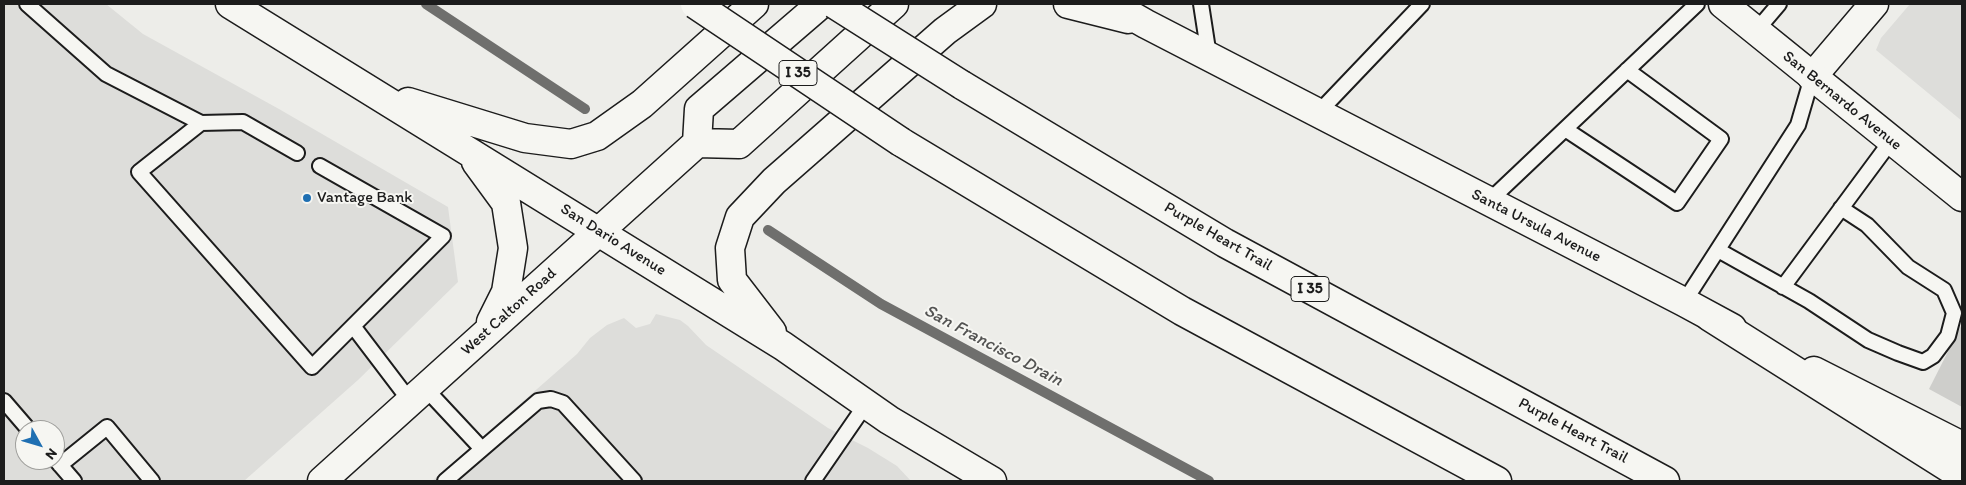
<!DOCTYPE html>
<html>
<head>
<meta charset="utf-8">
<style>
	body { margin:0 }
	#map { position:relative; width:1966px; height:485px; overflow:hidden; background:#edede9; font-family:Itim,sans-serif }
	canvas { display:block }
	.frame { position:absolute; inset:0; border:5px solid #1c1c1c; pointer-events:none }
	.north { position:absolute; left:15px; top:420px; width:50px; height:50px; box-sizing:border-box; background:#f6f6f2; border:1px solid #9f9f9c; border-radius:50%; rotate:129deg; font-size:14px; font-weight:700; line-height:20px; text-align:center; color:#1c1c1c }
	.north::after { content:''; display:block; margin:auto; width:18px; height:22px; background:#1f6fb2; clip-path:polygon(50% 0,100% 100%,50% 72%,0 100%) }
</style>
</head>
<body>
<div id="map">
<canvas width="1966" height="485"></canvas>
<div class="frame"></div>
<div class="north">N</div>
</div>
<script>
const g = document.querySelector('canvas').getContext('2d');
g.lineJoin = 'round';
function paint(path, color) {
  g.fillStyle = color;
  g.fill(path, 'evenodd');
}
function shape(rows) {
  const path = new Path2D();
  for (const r of rows) {
    path.moveTo(r[0], r[1]);
    for (let i = 2; i < r.length; i += 2) path.lineTo(r[i], r[i + 1]);
  }
  return path;
}
function trace(path, color, width, dash) {
  g.strokeStyle = color;
  g.lineWidth = width;
  g.lineCap = dash ? 'butt' : 'round';
  g.setLineDash(dash || []);
  g.stroke(path);
}
function label(font, color, halo, rows, align = 'center') {
  g.font = font + ' Itim,sans-serif';
  g.lineWidth = 4;
  g.setLineDash([]);
  g.textBaseline = 'middle';
  g.strokeStyle = halo;
  g.fillStyle = color;
  for (const [text, x, y, turn = 0] of rows) {
    g.save();
    g.translate(x, y);
    g.rotate((+turn || 0) * Math.PI / 180);
    g.textAlign = isNaN(turn) ? turn : align;
    if (halo) g.strokeText(text, 0, 0);
    g.fillText(text, 0, 0);
    g.restore();
  }
}
paint(shape([
	[4,4,106,4,143,34,279,109,448,207,458,282,358,380,244,481,4,481],
	[25,430,55,430,55,460,25,460],
	[1910,4,1962,4,1962,121,1876,50,1881,38],
	[656,314,680,320,688,326,706,345,828,428,868,448,897,466,911,481,432,481,577,354,590,338,607,325,624,318,636,328,650,324]
]), '#ddddda');
paint(shape([
	[1962,324,1962,407,1929,389]
]), '#cececb');
trace(shape([
	[426,4,585,109],
	[768,230,881,304,1209,481]
]), '#6f6f6d', 10);
const lane = shape([
	[27,4,106,74,201,123,139,172,312,367,443,236,320,166],
	[1201,4,1209,56],
	[1756,31,1779,4],
	[1318,113,1422,4],
	[201,123,243,122,297,153],
	[1565,129,1677,203,1721,139,1627,70],
	[1488,202,1697,4],
	[1718,250,1809,301,1868,340,1898,353,1923,362,1933,356,1948,336,1954,313,1944,290,1908,267,1867,225,1841,208],
	[1783,287,1891,141],
	[1684,302,1798,125,1812,77],
	[353,326,410,401],
	[425,388,482,449],
	[4,401,29,430],
	[55,459,74,481],
	[60,465,107,427,152,481],
	[445,481,538,401,551,399,563,403,634,481],
	[813,481,866,404]
]);
const street = shape([
	[1812,77,1874,4]
]);
const secondary = shape([
	[230,4,783,346,889,420,992,481],
	[1068,4,1128,19],
	[1111,4,1146,24,1684,302,1732,328],
	[1723,4,1962,197],
	[408,102,525,138,571,144,597,136,642,104,754,4],
	[697,143,699,109,821,4],
	[476,162,506,203,513,248,506,292,491,322],
	[772,332,732,280,730,248,740,217,774,181,945,31,982,4],
	[1814,371,1962,446],
	[322,481,697,143,739,144,894,4]
]);
const highway = shape([
	[962,85,1225,243,1665,481],
	[901,142,1182,311,1497,481],
	[1710,317,1962,476]
]);
trace(lane, '#1c1c1c', 18);
trace(street, '#1c1c1c', 31);
trace(secondary, '#1c1c1c', 31);
trace(highway, '#1c1c1c', 31);
trace(lane, '#f6f6f2', 14);
trace(street, '#f6f6f2', 28);
trace(secondary, '#f6f6f2', 28);
trace(highway, '#f6f6f2', 28);
const highwayBridge = shape([
	[695,4,901,142],
	[834,4,962,85]
]);
trace(highwayBridge, '#1c1c1c', 31, []);
trace(highwayBridge, '#f6f6f2', 28);
for (const [x, y, r, color] of [
	[307,198,5,"#1f6fb2"]
]) {
  const dot = new Path2D();
  dot.arc(x, y, r, 0, 2 * Math.PI);
  g.fillStyle = color;
  g.fill(dot);
  trace(dot, '#f6f6f2', 2);
}
for (const [x, y, w] of [
	[798,73,38],
	[1310,289,38]
]) {
  const box = new Path2D();
  box.roundRect(x - w / 2, y - 12.5, w, 25, 4);
  g.fillStyle = '#f6f6f2';
  g.fill(box);
  trace(box, '#1c1c1c', 1);
}
label('bold 15px', '#1c1c1c', null, [
	["I 35",798,73],
	["I 35",1310,289]
]);
label('16px', '#1c1c1c', '#f6f6f2', [
	["San Bernardo Avenue",1842,101,39],
	["Santa Ursula Avenue",1536,226,27],
	["Purple Heart Trail",1218,237,30],
	["San Dario Avenue",613,240,32],
	["West Calton Road",509,312,-42],
	["Purple Heart Trail",1573,431,28]
]);
label('16px', '#1c1c1c', '#f6f6f2', [
	["Vantage Bank",317,198]
], 'left');
label('italic 18px', '#535352', '#f6f6f2', [
	["San Francisco Drain",993,346,28]
]);
</script>
</body>
</html>
